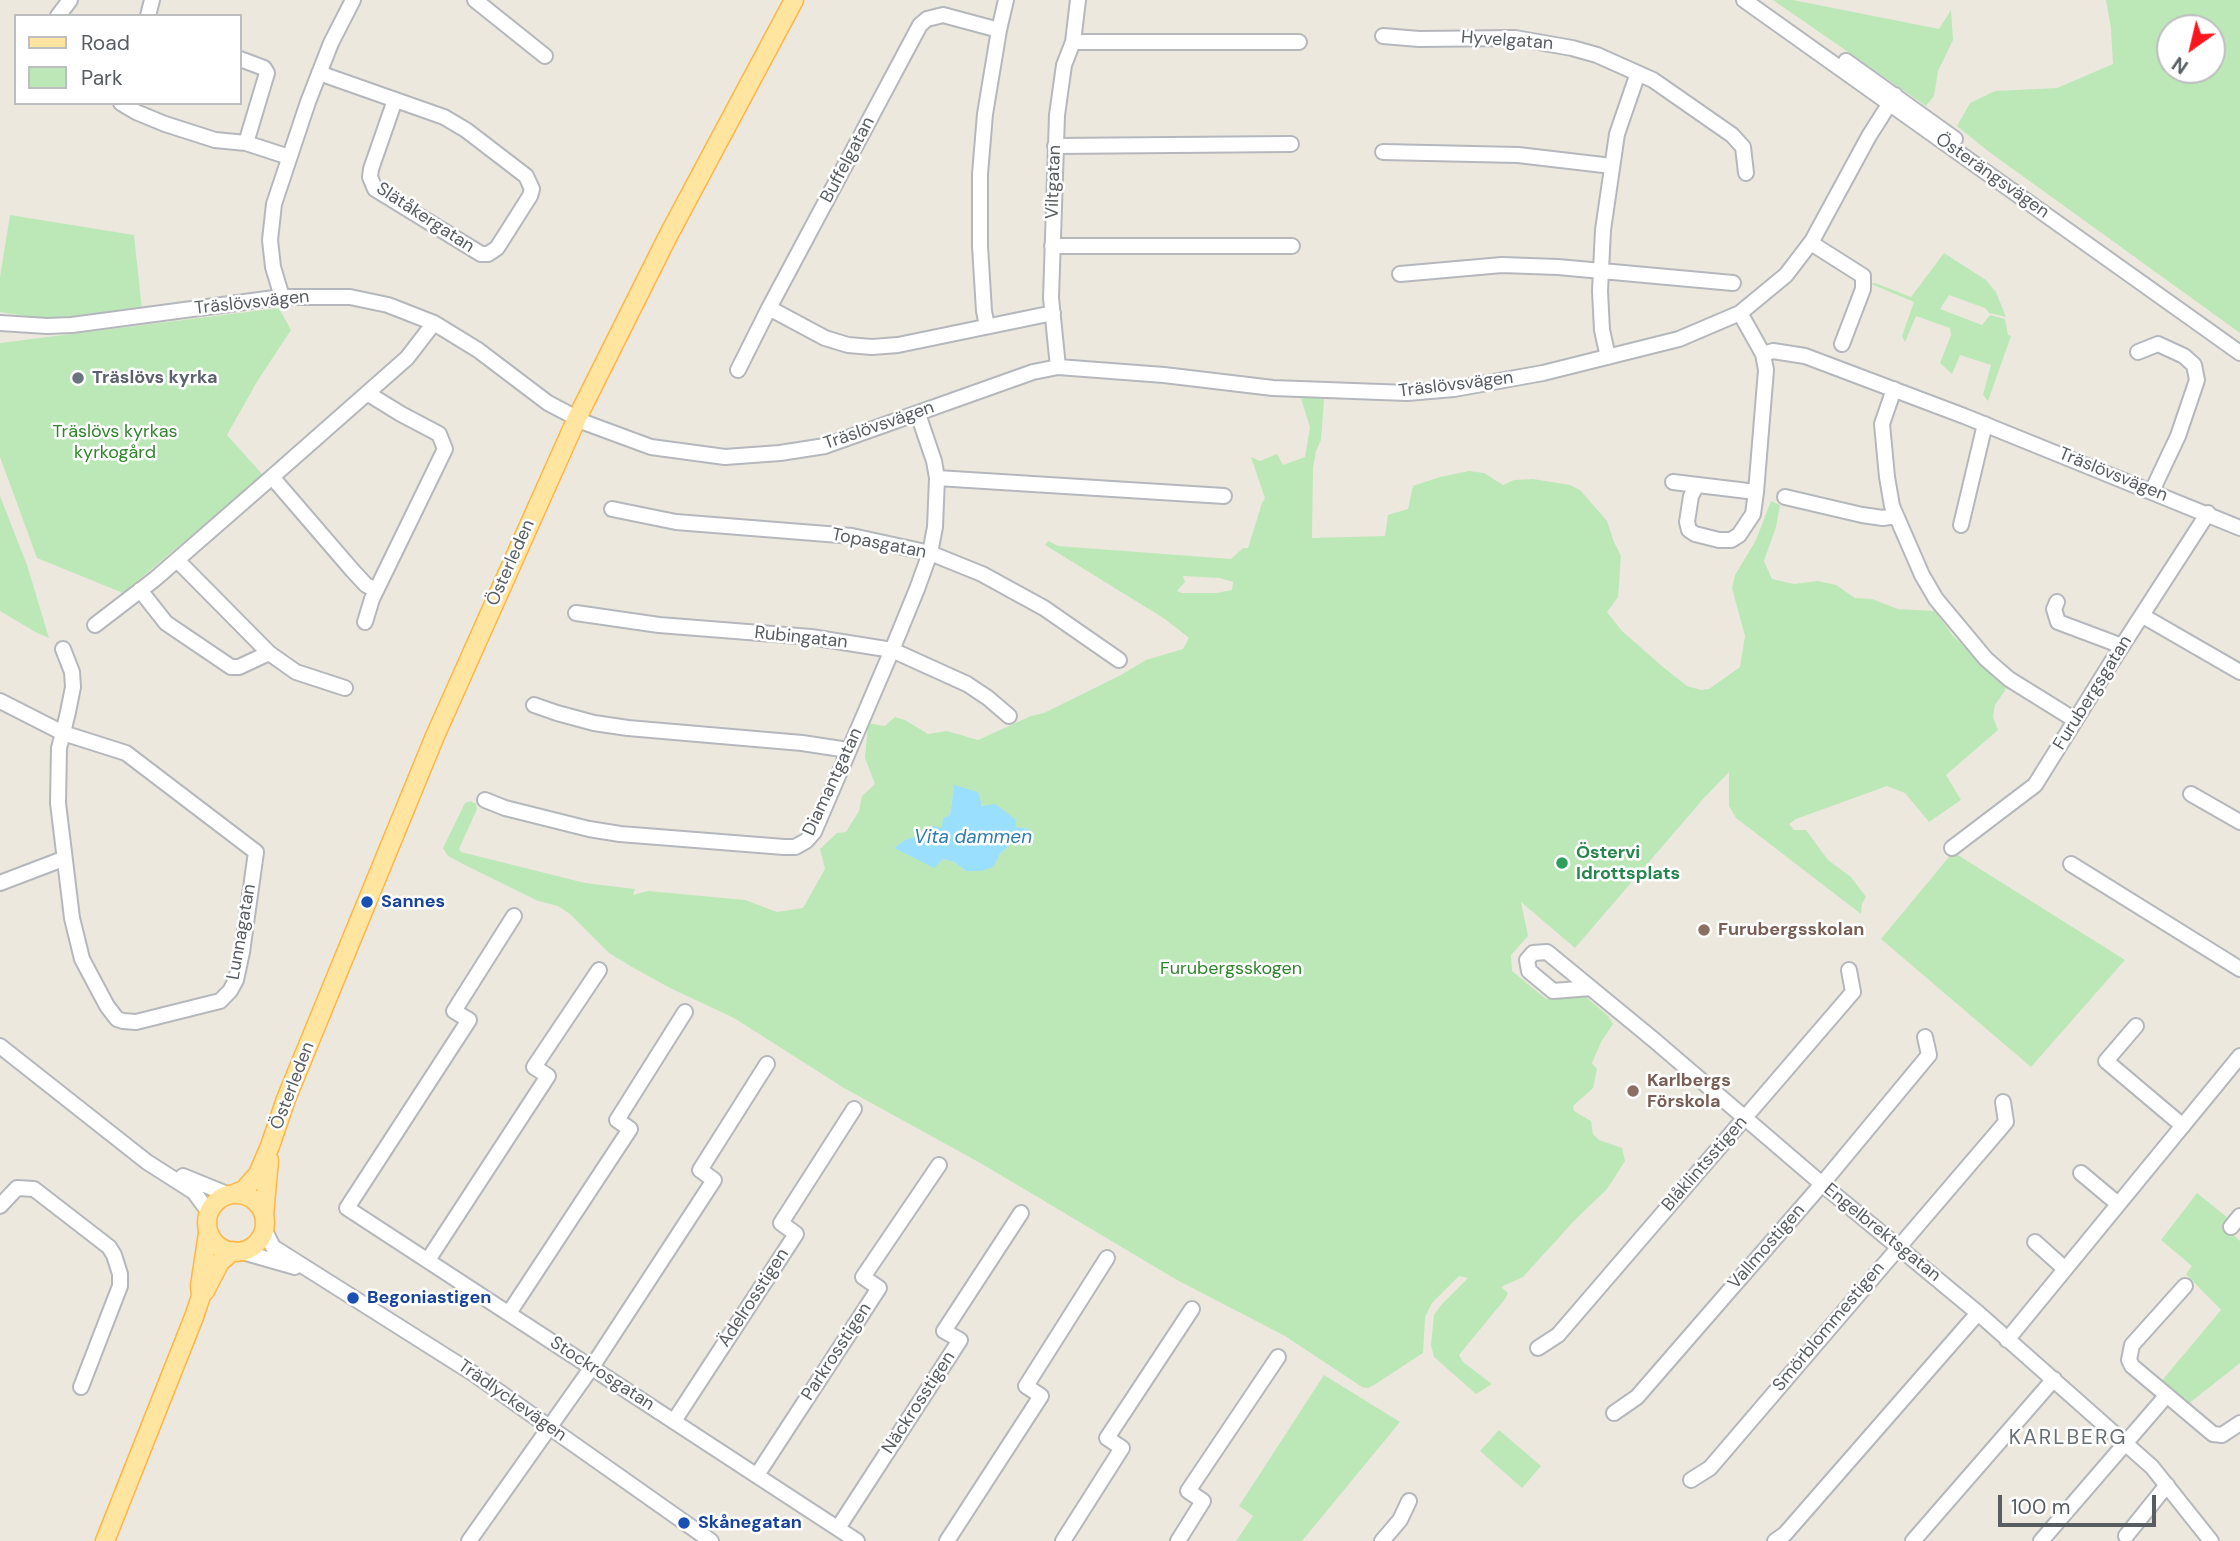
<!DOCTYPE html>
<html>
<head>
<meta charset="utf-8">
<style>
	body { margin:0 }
	#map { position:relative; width:2240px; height:1541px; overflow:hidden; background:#ede8de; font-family:"DM Sans",sans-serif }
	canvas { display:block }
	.legend { position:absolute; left:14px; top:14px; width:228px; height:91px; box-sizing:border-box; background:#fff; border:2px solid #bcbec0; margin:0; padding:9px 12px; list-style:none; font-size:21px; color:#575d61 }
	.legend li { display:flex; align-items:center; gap:14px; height:35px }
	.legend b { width:35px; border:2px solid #bcbec0 }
	.north { position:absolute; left:2156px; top:14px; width:70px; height:70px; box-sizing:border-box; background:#fff; border:2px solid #bcbec0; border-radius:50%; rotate:214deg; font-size:19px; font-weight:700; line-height:28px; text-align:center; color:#575d61 }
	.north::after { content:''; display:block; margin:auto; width:24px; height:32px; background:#fa161d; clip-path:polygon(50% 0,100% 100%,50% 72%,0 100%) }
	.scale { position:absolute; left:1998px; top:1495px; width:158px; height:32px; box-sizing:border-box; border:4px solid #575d61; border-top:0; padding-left:9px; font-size:21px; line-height:24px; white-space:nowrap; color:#575d61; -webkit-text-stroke:5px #fff; paint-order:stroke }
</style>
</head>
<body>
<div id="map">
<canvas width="2240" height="1541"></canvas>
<ul class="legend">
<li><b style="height:9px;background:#ffe5a0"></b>Road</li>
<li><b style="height:19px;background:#bce8b7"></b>Park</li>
</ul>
<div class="north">N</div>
<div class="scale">100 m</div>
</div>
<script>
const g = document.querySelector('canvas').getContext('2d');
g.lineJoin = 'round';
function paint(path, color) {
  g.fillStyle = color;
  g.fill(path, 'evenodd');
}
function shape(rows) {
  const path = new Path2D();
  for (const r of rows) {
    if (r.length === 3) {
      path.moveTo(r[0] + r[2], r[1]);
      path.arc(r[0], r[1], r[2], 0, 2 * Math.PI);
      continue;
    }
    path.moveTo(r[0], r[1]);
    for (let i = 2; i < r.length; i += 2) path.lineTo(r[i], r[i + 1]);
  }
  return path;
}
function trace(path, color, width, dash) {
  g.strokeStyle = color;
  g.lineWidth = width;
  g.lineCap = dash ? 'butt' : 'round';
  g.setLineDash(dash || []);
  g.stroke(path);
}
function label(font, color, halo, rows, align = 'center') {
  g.font = font + ' "DM Sans",sans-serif';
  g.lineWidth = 5;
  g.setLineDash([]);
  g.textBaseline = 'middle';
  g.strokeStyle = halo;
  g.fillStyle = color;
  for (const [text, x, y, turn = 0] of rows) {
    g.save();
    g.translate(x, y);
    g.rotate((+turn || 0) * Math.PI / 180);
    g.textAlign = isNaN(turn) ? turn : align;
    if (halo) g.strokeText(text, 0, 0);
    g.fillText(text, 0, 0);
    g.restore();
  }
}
paint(shape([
	[1773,0,1793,0,1939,29,1951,10,1953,40,1938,71,1934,96,1926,106],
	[2106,0,2240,0,2240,333,1988,151,1957,126,1970,103,1995,91,2057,88,2113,64,2111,29],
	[2170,28,2212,28,2212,70,2170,70],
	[10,215,134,235,142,310,76,319,50,320,0,312,0,277],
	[1944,253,1986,280,1996,292,2006,317,1989,313,1985,308,1949,295,1940,309,1982,325,1990,315,2005,319,2008,335,2011,336,1988,401,1983,395,1991,365,1960,355,1952,374,1940,363,1951,335,1950,328,1916,316,1905,342,1902,336,1914,302,1871,284,1875,283,1911,297],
	[279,308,291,330,258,380,227,435,263,475,123,593,37,558,0,457,0,343],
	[1310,396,1324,399,1321,440,1316,451,1313,468,1312,538,1385,536,1388,515,1408,509,1413,486,1440,477,1469,471,1484,473,1503,485,1514,480,1533,479,1570,485,1580,490,1607,521,1614,542,1621,556,1618,597,1607,612,1622,631,1663,667,1687,686,1701,690,1709,689,1740,667,1745,636,1732,588,1735,575,1756,540,1771,501,1780,505,1776,527,1764,561,1772,579,1794,584,1818,581,1836,585,1855,598,1872,599,1898,609,1935,611,1953,636,2002,681,2006,689,1995,705,1993,717,1998,730,1946,775,1961,800,1929,822,1905,793,1887,786,1796,819,1789,824,1794,830,1806,830,1828,860,1851,877,1866,897,1862,904,1861,914,1736,818,1729,806,1729,772,1704,798,1575,948,1521,902,1528,936,1511,955,1512,971,1546,999,1586,997,1608,1016,1613,1024,1601,1042,1592,1063,1597,1069,1593,1088,1573,1106,1574,1111,1591,1121,1593,1134,1599,1140,1622,1148,1625,1161,1607,1189,1573,1222,1523,1277,1501,1287,1508,1293,1505,1299,1459,1355,1463,1362,1492,1384,1476,1394,1434,1357,1431,1345,1434,1315,1441,1305,1468,1278,1459,1276,1432,1303,1425,1317,1423,1353,1374,1385,1368,1388,1362,1387,1285,1336,1177,1280,982,1164,844,1088,734,1018,670,988,632,967,609,953,570,914,558,906,538,901,467,866,448,856,443,848,465,803,471,801,476,804,477,809,459,849,461,852,585,883,635,889,633,895,648,891,745,900,777,912,803,908,825,869,820,849,837,833,846,832,859,811,862,796,875,784,865,758,868,723,885,726,895,717,905,720,928,734,947,731,978,740,1031,716,1044,713,1119,676,1146,660,1183,649,1189,638,1165,619,1045,545,1048,541,1058,546,1231,559,1243,548,1248,548,1262,503,1265,498,1251,457,1260,461,1277,454,1283,465,1305,457,1310,427,1301,399],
	[1183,576,1220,578,1233,582,1232,590,1216,593,1182,593,1177,591,1185,582],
	[954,786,1016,827,1029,829,1026,839,1021,835,1000,854,992,867,966,871,954,862,943,859,934,867,894,848,905,840,942,828,950,815],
	[0,496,27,565,49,638,37,633,0,611],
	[1953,852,2125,960,2031,1067,1881,939],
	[2197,1193,2228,1218,2223,1225,2240,1241,2240,1363,2187,1405,2159,1384,2221,1310,2186,1274,2192,1266,2161,1240],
	[1324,1375,1400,1422,1302,1541,1236,1541,1253,1516,1239,1506],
	[1499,1430,1541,1466,1522,1488,1480,1451]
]), '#bce8b7');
paint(shape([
	[954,785,978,792,982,806,995,804,1015,819,1016,827,1030,829,1026,839,1021,835,1000,854,993,867,981,871,966,871,954,862,943,859,934,868,894,848,905,840,929,832,932,826,942,828,943,818,950,815]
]), '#9bdfff');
const minor = shape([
	[475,0,545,56],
	[1744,0,2240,353],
	[58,16,70,0],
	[148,16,152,0],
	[1383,36,1419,39,1515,38,1572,48,1597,55,1653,80,1732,135,1743,147,1746,173],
	[1073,42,1299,42],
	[240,59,264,68,267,73,246,143],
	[1846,61,1955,139],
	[319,73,444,117,466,130,526,176,532,189,530,196,497,248,488,254,481,254,375,189,370,177,371,169,395,100],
	[121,103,136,112,165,124,215,140,246,143,289,157],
	[1055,146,1291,144],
	[1383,152,1518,155,1612,166],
	[1811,243,1863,276,1863,289,1842,344],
	[1052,246,1292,246],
	[1400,274,1502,265,1558,267,1733,283],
	[282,297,273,267,270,240,274,204,308,102,331,43,353,0],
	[769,308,825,338,848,345,872,347,898,345,1053,313],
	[1740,313,1763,354,1773,351,1805,356,1964,416,2240,528],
	[0,323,47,326,72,325,282,297,350,297,388,305,434,323,478,350,548,403,586,423,651,447,725,457,780,453,825,446,1033,372,1058,367,1164,375,1273,388,1407,393,1454,389,1543,373,1679,339,1740,313,1786,275,1812,241,1869,136,1895,95],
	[987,326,984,311,980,246,980,174,985,114,999,30,1006,0],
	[2138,352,2158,344,2184,356,2194,365,2197,380,2178,436,2152,491],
	[1608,357,1602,330,1600,291,1603,230,1617,134,1638,73],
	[1058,367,1051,298,1057,115,1064,65,1073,42,1078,0],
	[738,370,769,308,920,25,927,19,943,15,999,30],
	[1894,389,1882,424,1887,477,1892,506,1922,575,1936,599,1986,659,2009,679,2075,720],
	[272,477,353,571,366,585,376,590],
	[937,478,1224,496],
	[1673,482,1756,492,1766,370,1763,354],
	[1697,485,1691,496,1687,522,1689,530,1695,534,1719,540,1731,540,1739,535,1753,514,1756,492],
	[1785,497,1862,515,1883,518,1896,516],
	[612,509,676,522,852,536,930,553,982,574,1044,608,1119,660],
	[1961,525,1985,424],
	[177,560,269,653,296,672,345,688],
	[140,590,166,623,231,667,239,667,269,653],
	[2057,602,2054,609,2058,622,2122,646],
	[576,613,659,625,811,637,892,650,967,684,988,698,1009,716],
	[2143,616,2240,672],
	[365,622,372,599,445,449,439,434,401,414,367,393],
	[95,625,155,579,272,477,407,358,434,323],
	[0,701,63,733,126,753,256,852,242,952,236,980,230,991,220,1001,136,1022,123,1021,117,1019,107,1006,82,959,72,918,58,803,59,748,63,733,68,712,73,687,72,672,63,649],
	[534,705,557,713,594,723,628,728,802,743,848,750],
	[2191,794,2240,822],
	[485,800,505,808,589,829,620,834,784,847,795,847,806,841,814,832,892,650,917,589,930,553,935,527,937,478,934,461,918,414],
	[1952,848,2035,785,2111,663,2208,513],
	[2071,864,2240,969],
	[0,883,63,859],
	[514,916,454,1011,469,1020,347,1208,857,1541],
	[1591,988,1553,991,1529,971,1527,960,1533,953,1547,952,1654,1040,1822,1184,1978,1313,2152,1467,2211,1541],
	[2136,1026,2106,1061,2183,1126],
	[0,1046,147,1162,194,1192,208,1211],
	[2081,1173,2118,1204],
	[183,1176,227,1194],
	[0,1206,17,1188,34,1189,109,1247,114,1255,120,1274,120,1286,81,1387],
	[2231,1227,2240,1216],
	[264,1229,273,1247,474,1374,711,1541],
	[2035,1242,2065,1269],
	[239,1251,295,1267],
	[428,1260,548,1076,534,1067,599,970],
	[2185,1286,2132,1345,2129,1360,2132,1366,2213,1434,2222,1435,2240,1423],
	[509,1313,630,1129,617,1120,685,1012],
	[2007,1340,2240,1056],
	[1538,1348,1558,1335,1853,992,1849,970],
	[1614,1413,1637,1397,1822,1184,1929,1055,1925,1037],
	[674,1421,796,1234,781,1223,854,1109],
	[757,1475,879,1288,863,1277,939,1165],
	[1691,1480,1710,1468,2006,1122,2003,1102],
	[838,1528,960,1340,944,1331,1021,1213],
	[2126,1536,2167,1485],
	[469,1541,592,1367,714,1180,700,1170,767,1064],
	[947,1541,1041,1396,1026,1386,1107,1258],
	[1063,1541,1122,1448,1107,1438,1192,1309],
	[1178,1541,1203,1501,1188,1491,1278,1357],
	[1382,1541,1400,1520,1409,1501],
	[1775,1541,1785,1534,1978,1313],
	[1913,1541,2054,1379],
	[2041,1541,2167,1395]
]);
const major = shape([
	[236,1193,244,1190,258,1174,270,1146,286,1099,435,736,577,418,668,236,794,0],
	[236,1223,29],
	[264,1215,269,1160],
	[205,1291,220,1262,233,1251],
	[105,1541,194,1317,201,1296,200,1286,208,1233]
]);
trace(minor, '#b4b8bd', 18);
trace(major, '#ffb644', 21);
trace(minor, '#fff', 14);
trace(major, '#ffe5a0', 18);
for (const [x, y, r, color] of [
	[78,378,7,"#6b7280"],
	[1562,863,7,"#2e9e5b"],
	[367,902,7,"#1a4fb4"],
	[1704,930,7,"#8d6e63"],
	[1633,1091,7,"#8d6e63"],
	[353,1298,7,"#1a4fb4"],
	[684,1523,7,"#1a4fb4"]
]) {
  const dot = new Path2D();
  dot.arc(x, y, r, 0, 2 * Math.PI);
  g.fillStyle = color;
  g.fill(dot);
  trace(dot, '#fff', 2.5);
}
label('18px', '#575d61', '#fff', [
	["Hyvelgatan",1507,41,4],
	["Buffelgatan",848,160,-62],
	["Österängsvägen",1992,176,35],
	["Viltgatan",1054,182,-88],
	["Slätåkergatan",425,218,33],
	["Träslövsvägen",252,303,-6],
	["Träslövsvägen",1456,385,-7],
	["Träslövsvägen",879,426,-19],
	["Träslövsvägen",2113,475,22],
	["Topasgatan",879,544,11],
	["Österleden",511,563,-66],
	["Rubingatan",801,638,6],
	["Furubergsgatan",2093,693,-58],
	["Diamantgatan",833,782,-65],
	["Lunnagatan",242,932,-80],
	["Österleden",293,1086,-69],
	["Blåklintsstigen",1705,1164,-49],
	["Engelbrektsgatan",1882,1233,39],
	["Vallmostigen",1767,1247,-49],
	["Ädelrosstigen",754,1298,-57],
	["Smörblommestigen",1829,1327,-50],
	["Parkrosstigen",837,1352,-57],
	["Stockrosgatan",602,1374,33],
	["Trädlyckevägen",512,1401,35],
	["Näckrosstigen",919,1403,-57]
]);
label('bold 18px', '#5b616d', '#fff', [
	["Träslövs kyrka",92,378]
], 'left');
label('18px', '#30852b', '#fff', [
	["Träslövs kyrkas",115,432],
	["kyrkogård",115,453],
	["Furubergsskogen",1231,969]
]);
label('bold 18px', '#27864d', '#fff', [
	["Östervi",1576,853],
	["Idrottsplats",1576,874]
], 'left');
label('bold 18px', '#164399', '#fff', [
	["Sannes",381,902],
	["Begoniastigen",367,1298],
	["Skånegatan",698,1523]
], 'left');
label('bold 18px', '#785e54', '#fff', [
	["Furubergsskolan",1718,930],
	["Karlbergs",1647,1081],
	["Förskola",1647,1102]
], 'left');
label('italic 19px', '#2e7cb1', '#fff', [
	["Vita dammen",973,838]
]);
g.letterSpacing = '2px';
label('21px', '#686f73', '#fff', [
	["KARLBERG",2068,1438]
]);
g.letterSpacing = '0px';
</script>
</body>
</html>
